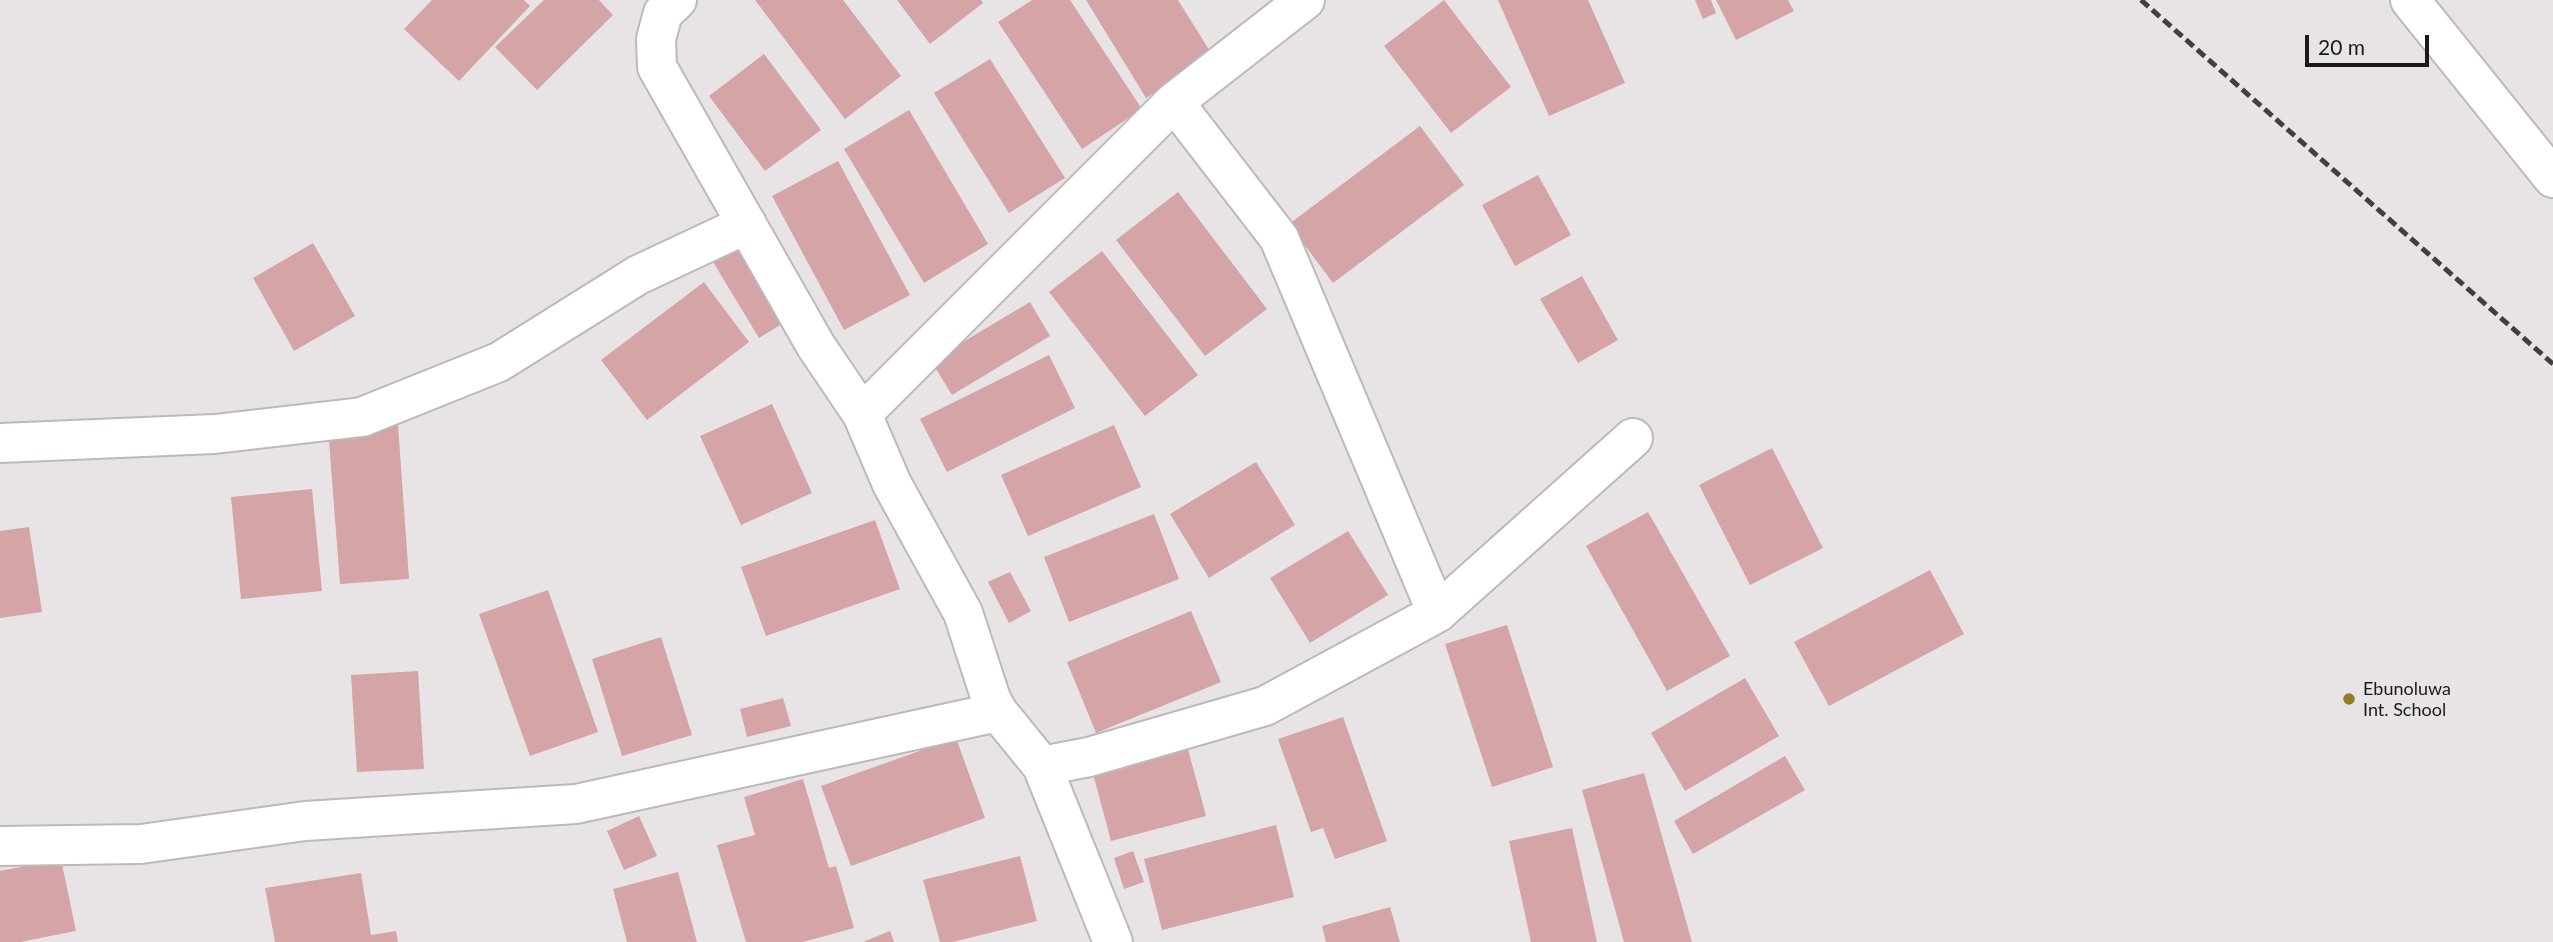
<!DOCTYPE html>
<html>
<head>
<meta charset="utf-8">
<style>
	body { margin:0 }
	#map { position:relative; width:2553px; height:942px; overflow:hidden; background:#e8e4e5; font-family:Lato,sans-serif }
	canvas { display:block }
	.scale { position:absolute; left:2305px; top:35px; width:124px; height:32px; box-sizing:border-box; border:4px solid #1b1a1a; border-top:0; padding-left:9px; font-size:21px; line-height:24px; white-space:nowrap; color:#1b1a1a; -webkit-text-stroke:5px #e8e4e5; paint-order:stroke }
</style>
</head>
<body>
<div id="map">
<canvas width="2553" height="942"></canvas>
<div class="scale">20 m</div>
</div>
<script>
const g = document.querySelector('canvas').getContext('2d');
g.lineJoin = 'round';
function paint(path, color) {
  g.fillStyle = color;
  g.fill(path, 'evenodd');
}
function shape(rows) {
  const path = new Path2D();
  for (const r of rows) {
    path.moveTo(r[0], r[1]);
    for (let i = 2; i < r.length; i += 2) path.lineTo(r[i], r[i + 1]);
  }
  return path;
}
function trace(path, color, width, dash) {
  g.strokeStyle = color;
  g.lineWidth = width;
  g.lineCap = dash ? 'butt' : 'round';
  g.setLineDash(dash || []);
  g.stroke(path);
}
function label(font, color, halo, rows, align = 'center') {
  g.font = font + ' Lato,sans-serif';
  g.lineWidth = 5;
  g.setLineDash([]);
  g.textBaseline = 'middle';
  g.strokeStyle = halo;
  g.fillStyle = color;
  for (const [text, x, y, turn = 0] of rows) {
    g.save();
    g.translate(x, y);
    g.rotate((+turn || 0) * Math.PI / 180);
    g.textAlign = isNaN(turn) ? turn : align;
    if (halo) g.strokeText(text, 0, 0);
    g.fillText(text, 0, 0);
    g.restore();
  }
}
paint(shape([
	[432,0,524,0,530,6,459,81,404,29],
	[544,0,599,0,613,15,537,90,495,47],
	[755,0,843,0,901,76,845,119],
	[897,0,981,0,983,3,930,44],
	[1032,0,1070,0,1142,109,1082,149,998,22],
	[1086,0,1178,0,1213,56,1146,98],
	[1444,0,1511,87,1451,133,1384,46],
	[1498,0,1588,0,1625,83,1549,116],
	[1695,0,1711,0,1716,13,1703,19],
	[1716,0,1788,0,1794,11,1736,40],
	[764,54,821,130,765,171,709,96],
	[990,59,1065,178,1009,213,934,93],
	[909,110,988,244,924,283,844,149],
	[1420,126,1464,185,1333,283,1289,224],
	[838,161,910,295,844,330,772,196],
	[1538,175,1571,235,1515,266,1482,205],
	[1178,192,1267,309,1205,356,1116,240],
	[741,238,790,319,759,338,710,257],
	[313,243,355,316,294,351,253,278],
	[1102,251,1198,375,1145,416,1049,292],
	[1582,276,1618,340,1578,363,1540,299],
	[704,282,749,342,647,420,601,360],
	[1030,302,1050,336,952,395,931,361],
	[1049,355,1075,408,947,472,920,419],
	[772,404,812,493,741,525,700,436],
	[398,425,409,579,340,584,328,428],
	[1114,425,1141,487,1028,536,1001,475],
	[1772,448,1823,548,1750,585,1699,485],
	[1256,462,1295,525,1209,578,1170,514],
	[312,489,322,591,241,599,231,497],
	[1648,512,1730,656,1667,691,1586,546],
	[1154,514,1179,579,1069,622,1044,557],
	[875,520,900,589,766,636,741,567],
	[29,527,42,612,0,618,0,531],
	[1348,531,1388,595,1310,643,1270,578],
	[1930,570,1964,634,1829,706,1794,642],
	[1010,572,1031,611,1009,623,988,582],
	[548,590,598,732,530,756,479,614],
	[1191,611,1221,682,1096,733,1067,662],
	[1507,625,1553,767,1492,787,1445,644],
	[661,637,692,735,622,756,592,659],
	[418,671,424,769,357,772,351,675],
	[1745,678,1779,736,1685,791,1651,733],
	[783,698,791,726,747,737,740,709],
	[1343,717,1387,841,1335,859,1323,828,1311,832,1278,739],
	[956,738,985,818,851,866,821,786],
	[1186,742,1206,816,1111,841,1091,766],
	[1785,756,1805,790,1693,854,1674,821],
	[1644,773,1692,942,1624,942,1582,790],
	[803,779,829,868,836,866,854,928,803,942,746,942,717,845,755,835,744,797],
	[639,816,657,856,624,870,607,831],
	[1276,825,1294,897,1162,930,1144,859],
	[1572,828,1597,942,1531,942,1509,841],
	[1133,851,1144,882,1124,889,1114,858],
	[1020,856,1037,921,953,942,940,942,923,880],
	[61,859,76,931,20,942,0,942,0,871],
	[678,872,697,942,627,942,613,889],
	[361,873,371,935,396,931,398,942,275,942,265,888],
	[1390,907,1400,942,1326,942,1322,926],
	[890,931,894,942,863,942]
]), '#d4a4a7');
const minor = shape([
	[677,0,663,13,656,39,657,67,816,346,862,414,892,484,963,613,991,699,998,712,1042,766,1113,942],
	[2410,0,2553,178],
	[1174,102,1279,238,1437,613],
	[862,414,1174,102,1305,0],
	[0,443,215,434,362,417,499,362,638,275,747,224],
	[1042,766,1089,757,1265,706,1437,613,1633,438],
	[0,846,141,844,305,821,576,804,998,712]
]);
trace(minor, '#bdb9ba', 42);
trace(minor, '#fff', 38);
trace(shape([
	[2141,0,2553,364]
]), '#413f3f', 5, [10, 5]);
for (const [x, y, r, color] of [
	[2349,699,7,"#967b23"]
]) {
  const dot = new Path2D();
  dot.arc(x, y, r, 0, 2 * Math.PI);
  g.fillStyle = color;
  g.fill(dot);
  trace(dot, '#e8e4e5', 2.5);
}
label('18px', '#1b1a1a', '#e8e4e5', [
	["Ebunoluwa",2363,689],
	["Int. School",2363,710]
], 'left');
</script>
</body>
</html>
